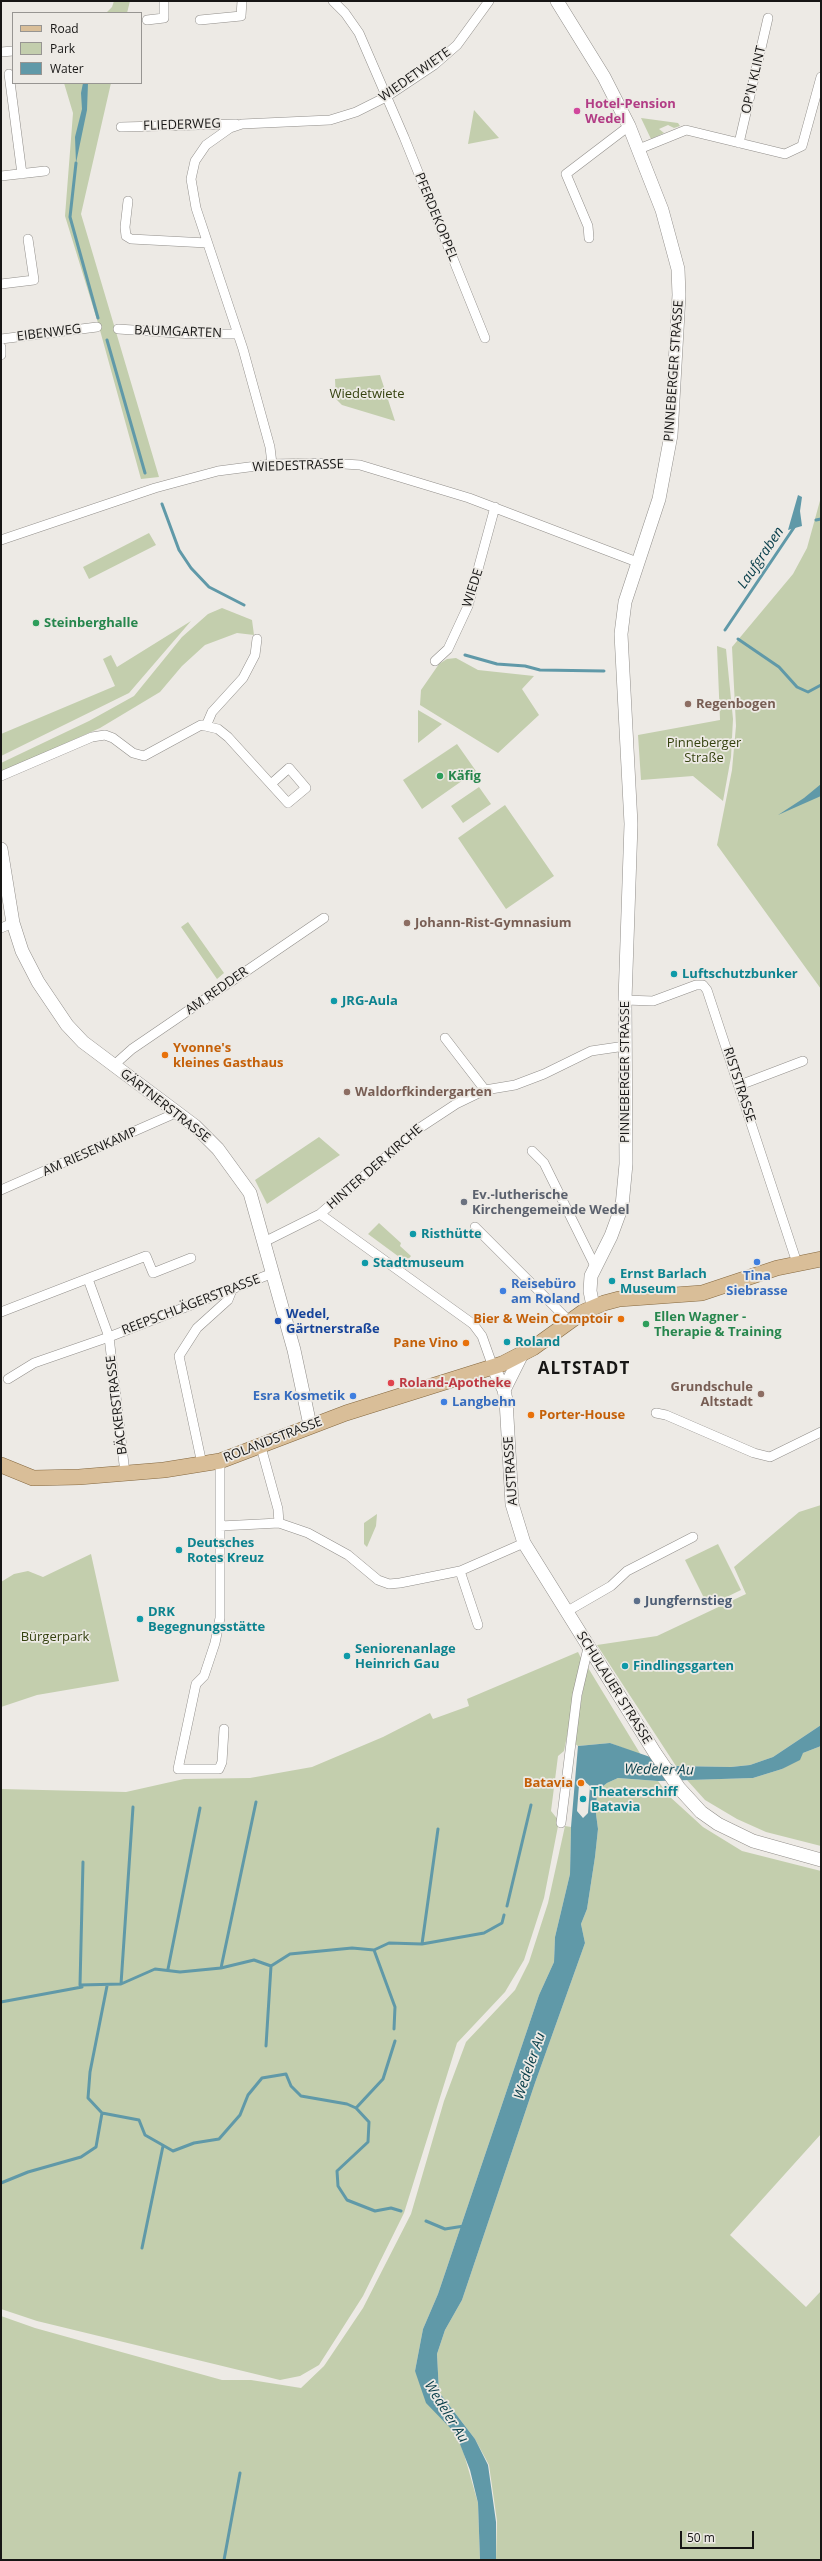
<!DOCTYPE html>
<html>
<head>
<meta charset="utf-8">
<style>
	body { margin:0 }
	#map { position:relative; width:822px; height:2561px; overflow:hidden; background:#edeae5; font-family:"Open Sans",sans-serif }
	canvas { display:block }
	.frame { position:absolute; inset:0; border:2px solid #171615; pointer-events:none }
	.legend { position:absolute; left:12px; top:12px; width:130px; height:72px; box-sizing:border-box; background:#edeae5; border:1px solid #979592; margin:0; padding:5px 7px; list-style:none; font-size:12px; color:#171615 }
	.legend li { display:flex; align-items:center; gap:8px; height:20px }
	.legend b { width:20px; border:1px solid #979592 }
	.scale { position:absolute; left:680px; top:2531px; width:74px; height:18px; box-sizing:border-box; border:2px solid #171615; border-top:0; padding-left:5px; font-size:12px; line-height:14px; white-space:nowrap; color:#171615; -webkit-text-stroke:3px #edeae5; paint-order:stroke }
</style>
</head>
<body>
<div id="map">
<canvas width="822" height="2561"></canvas>
<div class="frame"></div>
<ul class="legend">
<li><b style="height:5px;background:#d9be98"></b>Road</li>
<li><b style="height:11px;background:#c3cead"></b>Park</li>
<li><b style="height:11px;background:#6099a8"></b>Water</li>
</ul>
<div class="scale">50 m</div>
</div>
<script>
const g = document.querySelector('canvas').getContext('2d');
g.lineJoin = 'round';
function paint(path, color) {
  g.fillStyle = color;
  g.fill(path, 'evenodd');
}
function shape(rows) {
  const path = new Path2D();
  for (const r of rows) {
    path.moveTo(r[0], r[1]);
    for (let i = 2; i < r.length; i += 2) path.lineTo(r[i], r[i + 1]);
  }
  return path;
}
function trace(path, color, width, dash) {
  g.strokeStyle = color;
  g.lineWidth = width;
  g.lineCap = dash ? 'butt' : 'round';
  g.setLineDash(dash || []);
  g.stroke(path);
}
function label(font, color, halo, rows, align = 'center') {
  g.font = font + ' "Open Sans",sans-serif';
  g.lineWidth = 3.5;
  g.setLineDash([]);
  g.textBaseline = 'middle';
  g.strokeStyle = halo;
  g.fillStyle = color;
  for (const [text, x, y, turn = 0] of rows) {
    g.save();
    g.translate(x, y);
    g.rotate((+turn || 0) * Math.PI / 180);
    g.textAlign = isNaN(turn) ? turn : align;
    if (halo) g.strokeText(text, 0, 0);
    g.fillText(text, 0, 0);
    g.restore();
  }
}
paint(shape([
	[114,1,130,1,127,13,106,13,112,7],
	[64,83,111,83,81,214,159,477,141,479,98,323,65,216,73,113],
	[474,110,499,138,468,144],
	[641,118,678,123,680,126,674,128,668,125,659,129,664,133,651,139],
	[380,375,395,421,342,405,336,399,335,379],
	[821,497,821,989,717,845,732,770,736,726,732,647,793,574,807,548],
	[149,533,156,545,89,579,83,567],
	[222,608,252,620,254,635,237,633,205,645,182,666,160,692,100,728,1,772,1,763,89,721,134,696,182,637,208,614],
	[191,621,129,693,1,756,1,734,115,686,103,659,111,655,117,667],
	[717,646,726,649,733,719,731,757,723,801,693,776,641,780,638,735,720,720],
	[456,658,478,670,534,676,522,689,539,715,498,753,420,705,421,690,439,664,447,659],
	[418,710,442,724,418,743],
	[457,744,476,771,422,809,403,780],
	[479,787,491,804,463,823,451,806],
	[505,805,554,876,506,909,458,838],
	[188,922,224,973,217,979,181,927],
	[319,1137,340,1155,267,1204,255,1180],
	[379,1223,401,1243,400,1246,411,1256,406,1262,368,1234],
	[821,1505,821,1725,773,1757,750,1765,731,1767,676,1766,597,1645,657,1636,746,1594,734,1567,799,1512],
	[377,1514,376,1526,367,1547,364,1544,364,1523],
	[718,1544,741,1590,708,1606,685,1560],
	[91,1554,119,1681,37,1695,1,1707,1,1582,14,1574,28,1571,43,1577],
	[578,1652,582,1660,564,1751,558,1756,551,1811,559,1821,544,1898,524,1960,505,1992,457,2043,404,2213,363,2296,319,2365,300,2376,280,2380,37,2321,1,2309,1,1789,126,1792,184,1779,250,1778,312,1767,383,1737,430,1713,433,1719,469,1706,467,1699],
	[587,1666,641,1755,610,1743,578,1746,574,1743],
	[821,1746,821,1846,766,1832,737,1819,705,1800,687,1780,753,1778,782,1769,803,1753],
	[618,1778,658,1781,669,1796,703,1827,742,1851,821,1871,821,2134,730,2235,806,2307,821,2291,821,2560,496,2560,497,2521,489,2465,475,2439,439,2392,437,2354,445,2330,462,2300,535,2083,585,1943,581,1924,587,1909,595,1857,598,1829,596,1814,597,1791,607,1783],
	[565,1826,571,1827,570,1874,555,1937,554,1962,539,1995,438,2294,423,2329,415,2371,456,2434,464,2454,478,2503,480,2560,1,2560,1,2316,35,2328,222,2380,251,2380,301,2388,324,2366,363,2308,411,2214,444,2101,466,2042,515,1990,529,1962,548,1903]
]), '#c3cead');
paint(shape([
	[83,83,88,83,87,110,76,163,75,137,82,109,81,93],
	[798,495,802,497,800,511,802,526,788,530],
	[821,784,821,796,778,815,804,798],
	[821,1725,821,1746,803,1753,800,1760,782,1769,753,1778,658,1781,618,1778,607,1783,597,1791,596,1814,598,1829,595,1857,587,1909,581,1924,585,1943,535,2083,462,2300,445,2330,437,2354,439,2392,475,2439,488,2465,496,2522,496,2560,480,2560,478,2503,470,2470,456,2434,426,2403,415,2371,423,2329,438,2294,539,1995,554,1962,555,1937,570,1874,571,1827,578,1746,610,1743,676,1766,731,1767,750,1765,773,1757],
	[584,1781,590,1786,588,1813,583,1818,577,1811,579,1785]
]), '#6099a8');
trace(shape([
	[76,163,70,217,98,318],
	[107,340,145,473],
	[162,504,179,550,191,568,209,587,244,605],
	[816,520,821,519],
	[725,630,795,526],
	[738,639,779,667,797,687,808,692,821,685],
	[465,655,497,664,525,666,540,670,604,671],
	[507,1906,531,1805],
	[422,1944,438,1829],
	[374,1950,395,2007,394,2029],
	[221,1968,256,1802],
	[168,1969,200,1808],
	[121,1984,133,1807],
	[80,1985,83,1862],
	[107,1986,90,2072,88,2098,102,2113,139,2120,145,2135,173,2151,194,2143,219,2139,240,2115,248,2095,262,2078,286,2074,291,2086,301,2096,347,2104,356,2108,369,2122,368,2142,337,2171,338,2186,347,2200,375,2211,391,2208,401,2211],
	[1,2002,82,1987,80,1985,121,1984,155,1969,180,1972,221,1968,254,1960,271,1966,290,1954,352,1948,374,1950,389,1943,422,1944,484,1933,502,1923,504,1915],
	[266,2046,271,1966],
	[356,2108,383,2079,395,2041],
	[1,2183,28,2172,81,2157,96,2147,102,2113],
	[426,2221,445,2229,464,2226],
	[142,2248,163,2146],
	[224,2560,240,2473]
]), '#6099a8', 3);
const street = shape([
	[333,1,345,13,359,33,404,137,485,338],
	[147,20,164,18,164,1],
	[200,20,241,16,242,1],
	[1,52,13,51],
	[9,74,22,174],
	[121,127,236,124],
	[739,143,768,18],
	[639,149,686,130,785,154,802,146,821,77],
	[1,176,45,171],
	[128,201,125,227,126,236,131,239,207,243],
	[589,238,588,226,566,174,629,126],
	[1,284,34,280,28,239],
	[118,329,193,334,237,334],
	[1,339,97,327],
	[1,347,1,355],
	[272,464,270,447,243,349,196,208,191,179,195,161,206,145,230,128,242,124,330,120,356,112,386,97,434,65,457,45,489,1],
	[1,540,155,488,218,471,272,464,328,463,360,465,469,498,637,562],
	[435,661,448,649,468,606,495,507],
	[206,726,212,712,243,678,255,655,257,639],
	[1,776,92,737,105,735,113,738,133,753,144,756,201,725,218,729,228,737,288,803,306,788,289,768,271,784],
	[1,928,13,923],
	[625,1000,653,1001,696,985,703,985,707,990,797,1263],
	[445,1038,485,1090],
	[113,1066,132,1049,324,918],
	[740,1085,803,1061],
	[532,1151,544,1163,595,1266],
	[1,1190,178,1112],
	[320,1214,473,1324,482,1336,493,1367],
	[475,1227,569,1321],
	[264,1242,320,1214,418,1129,456,1104,485,1090,515,1085,544,1074,591,1051,625,1046],
	[88,1279,109,1337,125,1473],
	[1,1312,146,1256,153,1273,191,1258],
	[8,1379,34,1363,109,1337,273,1273],
	[656,1413,666,1415,754,1453,770,1457,821,1432],
	[261,1447,278,1509,279,1523],
	[220,1461,220,1618,215,1643,204,1676,196,1684,178,1769,219,1769,222,1762,224,1729],
	[202,1464,179,1356,197,1328,228,1300,232,1290],
	[220,1526,279,1523,308,1533,348,1555,378,1580,389,1584,400,1583,460,1571,524,1543],
	[460,1571,478,1625],
	[566,1612,611,1586,627,1571,693,1537],
	[561,1823,577,1695,588,1648]
]);
const secondary = shape([
	[557,1,604,77,629,126,662,210,678,269,679,295,671,435,659,499,625,602,621,634,631,824,625,1000,626,1164,622,1206,611,1236,591,1276,590,1291,593,1306],
	[1,849,13,923,22,951,38,982,67,1025,83,1042,195,1126,218,1149,250,1193,294,1350,310,1425],
	[493,1367,504,1390,506,1400,512,1504,524,1543,655,1753,679,1788,701,1812,718,1824,753,1841,821,1860],
	[504,1390,522,1354]
]);
const primary = shape([
	[1,1465,33,1478,79,1477,164,1470,220,1461,346,1413,502,1364,533,1348,583,1312,604,1303,619,1299,702,1293,777,1268,821,1259]
]);
trace(street, '#918e8a', 10);
trace(secondary, '#918e8a', 14);
trace(primary, '#84673e', 16);
trace(street, '#fff', 9);
trace(secondary, '#fff', 13);
trace(primary, '#d9be98', 15);
for (const [x, y, r, color] of [
	[577,111,4,"#d1479c"],
	[36,623,4,"#2e9e5b"],
	[688,704,4,"#8d6e63"],
	[440,776,4,"#2e9e5b"],
	[407,923,4,"#8d6e63"],
	[674,974,4,"#0f9aa8"],
	[334,1001,4,"#0f9aa8"],
	[165,1055,4,"#e8710a"],
	[347,1092,4,"#8d6e63"],
	[464,1202,4,"#6b7280"],
	[413,1234,4,"#0f9aa8"],
	[757,1262,4,"#3f7fe0"],
	[365,1263,4,"#0f9aa8"],
	[612,1281,4,"#0f9aa8"],
	[503,1291,4,"#3f7fe0"],
	[621,1319,4,"#e8710a"],
	[278,1321,4,"#1a4fb4"],
	[646,1324,4,"#2e9e5b"],
	[507,1342,4,"#0f9aa8"],
	[466,1343,4,"#e8710a"],
	[391,1383,4,"#e0444e"],
	[761,1394,4,"#8d6e63"],
	[353,1396,4,"#3f7fe0"],
	[444,1402,4,"#3f7fe0"],
	[531,1415,4,"#e8710a"],
	[179,1550,4,"#0f9aa8"],
	[637,1601,4,"#5c6f8a"],
	[140,1619,4,"#0f9aa8"],
	[347,1656,4,"#0f9aa8"],
	[625,1666,4,"#0f9aa8"],
	[581,1783,4,"#e8710a"],
	[583,1799,4,"#0f9aa8"]
]) {
  const dot = new Path2D();
  dot.arc(x, y, r, 0, 2 * Math.PI);
  g.fillStyle = color;
  g.fill(dot);
  trace(dot, '#edeae5', 1.5);
}
label('13px', '#171615', '#edeae5', [
	["WIEDETWIETE",415,75,-35],
	["OP'N KLINT",754,80,-77],
	["FLIEDERWEG",182,125,-2],
	["PFERDEKOPPEL",436,217,68],
	["BAUMGARTEN",178,332,2],
	["EIBENWEG",49,333,-7],
	["PINNEBERGER STRASSE",674,371,-86],
	["WIEDESTRASSE",298,466,-2],
	["WIEDE",473,588,-72],
	["AM REDDER",217,991,-35],
	["PINNEBERGER STRASSE",625,1072,-90],
	["RISTSTRASSE",739,1085,72],
	["GÄRTNERSTRASSE",165,1106,38],
	["AM RIESENKAMP",90,1152,-24],
	["HINTER DER KIRCHE",375,1167,-41],
	["REEPSCHLÄGERSTRASSE",191,1305,-21],
	["BÄCKERSTRASSE",117,1405,-97],
	["ROLANDSTRASSE",273,1440,-21],
	["AUSTRASSE",511,1471,-94],
	["SCHULAUER STRASSE",614,1688,58]
]);
label('bold 13px', '#b23c85', '#edeae5', [
	["Hotel-Pension",585,104],
	["Wedel",585,119]
], 'left');
label('13px', '#35420f', '#edeae5', [
	["Wiedetwiete",367,394],
	["Pinneberger",704,743],
	["Straße",704,758],
	["Bürgerpark",55,1637]
]);
label('bold 13px', '#27864d', '#edeae5', [
	["Steinberghalle",44,623],
	["Käfig",448,776],
	["Ellen Wagner -",654,1317],
	["Therapie & Training",654,1332]
], 'left');
label('bold 13px', '#785e54', '#edeae5', [
	["Regenbogen",696,704],
	["Johann-Rist-Gymnasium",415,923],
	["Waldorfkindergarten",355,1092],
	["Grundschule",753,1387,"right"],
	["Altstadt",753,1402,"right"]
], 'left');
label('bold 13px', '#0d838f', '#edeae5', [
	["Luftschutzbunker",682,974],
	["JRG-Aula",342,1001],
	["Risthütte",421,1234],
	["Stadtmuseum",373,1263],
	["Ernst Barlach",620,1274],
	["Museum",620,1289],
	["Roland",515,1342],
	["Deutsches",187,1543],
	["Rotes Kreuz",187,1558],
	["DRK",148,1612],
	["Begegnungsstätte",148,1627],
	["Seniorenanlage",355,1649],
	["Heinrich Gau",355,1664],
	["Findlingsgarten",633,1666],
	["Theaterschiff",591,1792],
	["Batavia",591,1807]
], 'left');
label('bold 13px', '#c56008', '#edeae5', [
	["Yvonne's",173,1048,"left"],
	["kleines Gasthaus",173,1063,"left"],
	["Bier & Wein Comptoir",613,1319],
	["Pane Vino",458,1343],
	["Porter-House",539,1415,"left"],
	["Batavia",573,1783]
], 'right');
label('bold 13px', '#5b616d', '#edeae5', [
	["Ev.-lutherische",472,1195],
	["Kirchengemeinde Wedel",472,1210]
], 'left');
label('bold 13px', '#366cbe', '#edeae5', [
	["Tina",757,1276,"center"],
	["Siebrasse",757,1291,"center"],
	["Reisebüro",511,1284],
	["am Roland",511,1299],
	["Esra Kosmetik",345,1396,"right"],
	["Langbehn",452,1402]
], 'left');
label('bold 13px', '#164399', '#edeae5', [
	["Wedel,",286,1314],
	["Gärtnerstraße",286,1329]
], 'left');
label('bold 13px', '#be3a42', '#edeae5', [
	["Roland-Apotheke",399,1383]
], 'left');
label('bold 13px', '#4e5e75', '#edeae5', [
	["Jungfernstieg",645,1601]
], 'left');
label('italic 14px', '#063d49', '#edeae5', [
	["Laufgraben",761,558,-56],
	["Wedeler Au",659,1770,1],
	["Wedeler Au",530,2066,-71],
	["Wedeler Au",446,2412,58]
]);
g.letterSpacing = '1px';
label('bold 17px', '#171615', '#edeae5', [
	["ALTSTADT",584,1369]
]);
g.letterSpacing = '0px';
</script>
</body>
</html>
